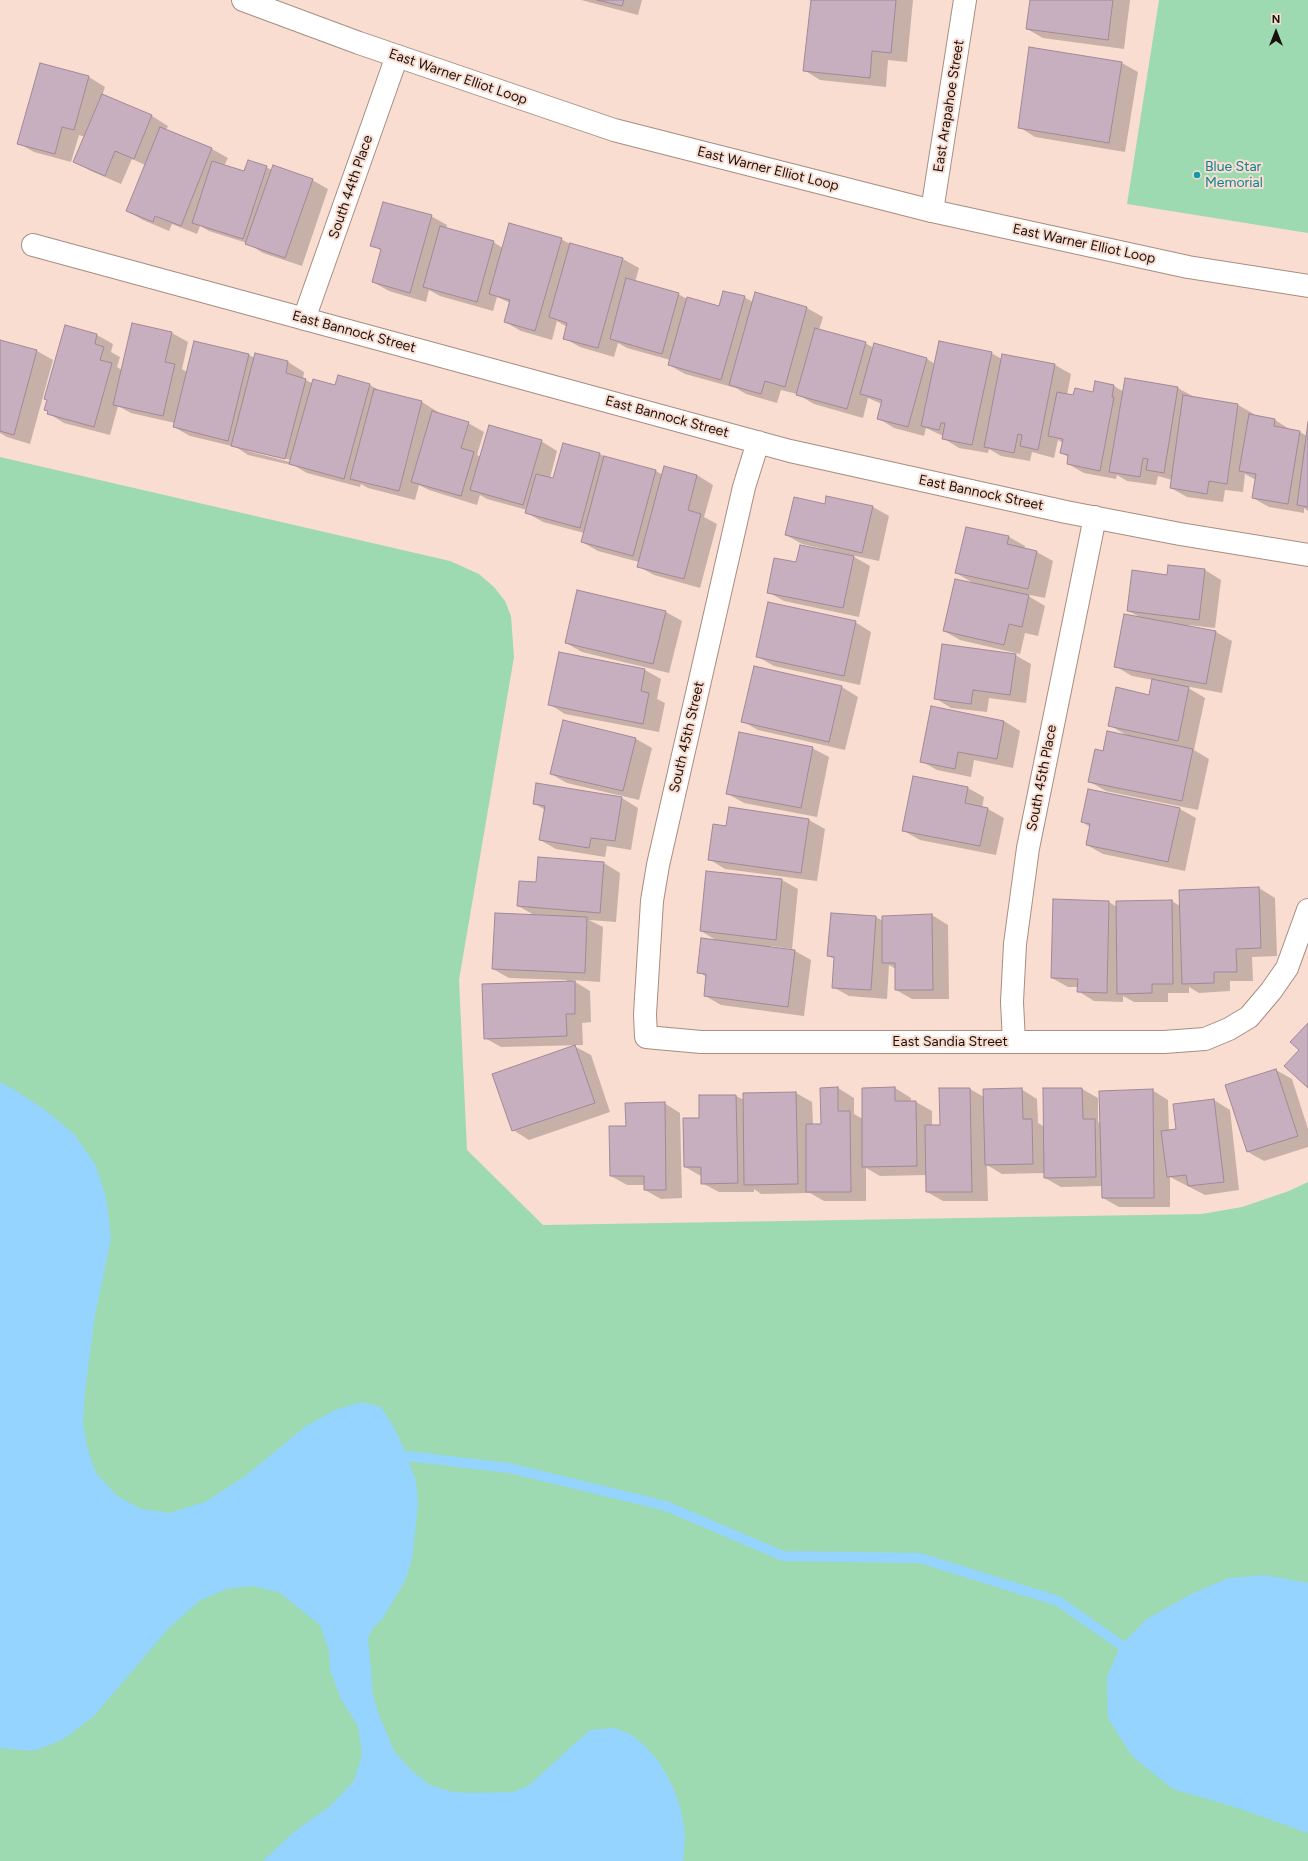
<!DOCTYPE html>
<html>
<head>
<meta charset="utf-8">
<style>
	body { margin:0 }
	#map { position:relative; width:1308px; height:1861px; overflow:hidden; background:#f9ddd1; font-family:Figtree,sans-serif }
	canvas { display:block }
	.north { position:absolute; left:1256px; top:12px; width:40px; height:40px; -webkit-text-stroke:3px #f9ddd1; paint-order:stroke; rotate:0deg; font-size:11px; font-weight:700; line-height:16px; text-align:center; color:#1a110d }
	.north::after { content:''; display:block; margin:auto; width:14px; height:18px; background:#1a110d; clip-path:polygon(50% 0,100% 100%,50% 72%,0 100%) }
</style>
</head>
<body>
<div id="map">
<canvas width="1308" height="1861"></canvas>
<div class="north">N</div>
</div>
<script>
const g = document.querySelector('canvas').getContext('2d');
g.lineJoin = 'round';
function paint(path, color) {
  g.fillStyle = color;
  g.fill(path, 'evenodd');
}
function shape(rows) {
  const path = new Path2D();
  for (const r of rows) {
    path.moveTo(r[0], r[1]);
    for (let i = 2; i < r.length; i += 2) path.lineTo(r[i], r[i + 1]);
  }
  return path;
}
function trace(path, color, width, dash) {
  g.strokeStyle = color;
  g.lineWidth = width;
  g.lineCap = dash ? 'butt' : 'round';
  g.setLineDash(dash || []);
  g.stroke(path);
}
function label(font, color, halo, rows, align = 'center') {
  g.font = font + ' Figtree,sans-serif';
  g.lineWidth = 4;
  g.setLineDash([]);
  g.textBaseline = 'middle';
  g.strokeStyle = halo;
  g.fillStyle = color;
  for (const [text, x, y, turn = 0] of rows) {
    g.save();
    g.translate(x, y);
    g.rotate((+turn || 0) * Math.PI / 180);
    g.textAlign = isNaN(turn) ? turn : align;
    if (halo) g.strokeText(text, 0, 0);
    g.fillText(text, 0, 0);
    g.restore();
  }
}
paint(shape([
	[1159,0,1308,0,1308,233,1127,204],
	[0,457,450,561,479,574,494,587,505,601,511,616,514,657,459,980,467,1150,543,1225,1202,1214,1242,1207,1289,1191,1308,1182,1308,1861,0,1861]
]), '#9ddab1');
paint(shape([
	[0,1082,13,1089,44,1109,74,1134,95,1164,106,1197,111,1238,94,1321,85,1392,83,1421,87,1448,96,1473,116,1495,141,1509,169,1513,205,1502,244,1477,306,1426,335,1410,361,1402,381,1407,395,1429,407,1456,416,1481,418,1504,412,1559,405,1581,383,1618,373,1628,368,1638,373,1694,377,1710,394,1751,412,1771,430,1785,452,1792,474,1793,513,1792,528,1786,590,1730,615,1728,632,1735,647,1748,660,1763,673,1787,681,1810,685,1836,683,1861,263,1861,295,1831,329,1807,354,1781,362,1755,358,1726,341,1699,330,1670,329,1651,320,1625,279,1592,252,1586,226,1589,199,1601,168,1629,93,1717,62,1740,34,1751,0,1748],
	[1265,1575,1308,1583,1308,1833,1235,1807,1173,1789,1132,1756,1108,1718,1107,1676,1121,1645,1147,1619,1191,1594,1229,1578]
]), '#94d4ff');
paint(shape([
	[581,0,642,0,638,15],
	[812,0,913,0,907,62,888,60,886,87,820,80,804,70],
	[1031,0,1130,0,1124,49,1043,38,1027,29],
	[1122,63,1138,72,1125,152,1035,137,1019,127],
	[40,64,89,77,105,87,102,96,152,116,168,126,166,130,212,149,228,158,224,166,245,172,266,167,272,170,312,180,328,189,302,266,263,253,247,243,209,231,200,226,197,234,172,224,169,231,143,220,127,211,145,165,132,159,121,184,91,171,75,162,85,137,79,135,71,162,34,152,18,143],
	[431,216,447,225,446,229,493,242,503,248,561,239,572,245,623,259,639,268,635,282,678,294,687,299,720,307,744,297,753,302,756,293,807,308,823,317,819,330,865,343,874,348,875,344,927,359,935,364,991,353,1002,359,1003,355,1055,365,1071,374,1067,395,1074,396,1094,393,1114,386,1124,392,1178,388,1194,397,1238,405,1254,414,1254,416,1275,420,1291,430,1300,432,1307,436,1308,430,1308,511,1304,508,1304,513,1269,507,1253,498,1256,480,1245,474,1243,492,1225,490,1223,502,1187,497,1171,488,1172,480,1158,476,1156,485,1127,481,1117,475,1116,479,1084,473,1068,464,1069,457,1061,453,1063,443,1058,440,1054,458,1032,452,1030,461,1001,456,989,449,988,453,959,448,943,438,943,436,926,428,924,436,894,428,878,418,882,404,868,398,863,418,814,404,797,394,781,390,777,403,746,394,736,388,685,374,669,365,670,360,627,348,618,343,614,357,580,347,564,338,567,327,557,321,552,340,521,331,505,322,510,303,497,297,493,311,440,296,429,290,426,302,389,291,373,282,382,251,372,245],
	[65,326,97,335,113,344,111,352,120,357,117,367,122,370,172,333,188,342,182,369,187,372,195,342,249,355,255,358,256,354,288,362,304,372,303,379,312,383,336,386,370,385,382,392,422,402,438,412,437,414,468,423,484,432,477,455,481,457,541,441,557,451,550,478,554,480,600,454,607,458,656,471,663,475,665,467,697,475,713,485,704,517,717,524,700,588,654,575,638,566,639,562,598,551,582,542,584,533,543,522,527,513,527,510,487,499,480,495,477,505,429,490,419,485,415,500,368,488,361,484,360,487,307,473,295,466,248,455,236,447,190,436,174,427,175,423,131,413,118,406,110,435,64,423,48,413,49,412,45,410],
	[248,449,290,460,290,462,248,451],
	[0,341,37,351,53,360,30,444,7,437,0,433],
	[825,505,873,507,889,516,879,561,851,555,870,566,859,617,784,601,768,592,797,563,824,551,824,549,802,544,786,535],
	[966,528,1009,537,1025,546,1024,549,1037,552,1053,561,1045,598,1025,594,1045,606,1038,636,1025,633,1020,654,960,640,944,631,975,584,956,573],
	[1205,570,1221,580,1215,628,1188,625,1188,627,1216,632,1232,641,1222,693,1185,686,1205,698,1194,750,1209,759,1198,810,1106,791,1090,782,1104,752,1128,736,1109,725,1150,696,1153,680,1132,676,1115,666,1140,617,1128,611,1168,576],
	[666,612,682,621,669,673,582,652,566,643],
	[855,622,871,632,860,685,774,666,758,657],
	[559,653,645,670,661,679,657,699,665,703,659,732,565,714,549,704],
	[1015,655,1031,664,1026,703,989,698,987,712,951,708,935,698],
	[842,687,858,697,845,750,758,730,742,721],
	[932,708,1004,721,1020,731,1013,768,974,760,971,777,937,770,921,761],
	[563,721,636,739,652,748,639,800,567,783,551,774],
	[812,748,829,757,817,817,744,803,728,794],
	[914,777,968,788,984,797,982,808,988,809,1004,818,996,855,920,840,904,831],
	[622,798,638,808,631,850,607,846,605,857,556,849,540,840,545,810,534,803],
	[1180,809,1196,818,1185,871,1103,854,1087,845,1090,827,1082,822],
	[809,820,825,829,817,881,725,869,709,859,727,827],
	[604,863,620,873,616,922,589,920,603,927,600,982,572,980,590,991,591,1022,582,1023,583,1045,501,1047,485,1038,567,982,567,980,509,978,493,969,536,916,518,906,537,884],
	[707,872,782,880,798,889,792,949,771,946,770,948,795,951,811,960,804,1016,721,1005,705,996,707,977,698,972,719,942,701,931],
	[1259,888,1275,898,1277,956,1252,957,1253,981,1230,981,1230,991,1199,993,1189,987,1189,993,1168,993,1168,1002,1134,1002,1123,996,1123,1002,1094,1001,1078,991,1078,987,1068,987,1052,978,1054,900,1109,902,1117,907,1172,901,1180,906,1180,891],
	[932,915,948,925,949,999,912,999,896,990,896,969,889,965,887,999,849,996,833,987,835,959,828,956,876,917,883,921],
	[574,1046,591,1055,610,1112,529,1140,513,1130],
	[1276,1070,1292,1079,1308,1129,1308,1147,1264,1161,1248,1152],
	[838,1088,854,1098,854,1114,863,1119,895,1088,911,1098,911,1102,916,1102,932,1111,932,1126,941,1126,970,1089,984,1097,1021,1089,1037,1099,1038,1123,1045,1127,1082,1089,1098,1098,1098,1122,1101,1123,1152,1090,1168,1100,1169,1131,1177,1130,1214,1100,1230,1110,1239,1190,1205,1195,1170,1177,1170,1207,1119,1207,1103,1198,1102,1186,1061,1187,1045,1178,1045,1173,1002,1174,987,1165,988,1201,943,1201,927,1192,927,1175,880,1176,866,1168,866,1201,824,1201,810,1193,761,1194,754,1189,754,1192,719,1192,702,1183,701,1176,685,1167,700,1119,700,1096,736,1096,744,1100,744,1094,796,1093,812,1102,813,1125,822,1125],
	[664,1103,680,1113,682,1198,661,1199,645,1190,645,1185,627,1185,611,1176,627,1127]
]), '#0003');
trace(shape([
	[397,1464,407,1456,509,1468,666,1506,783,1556,920,1558,1058,1601,1121,1645,1134,1649]
]), '#94d4ff', 10);
const building = shape([
	[597,0,624,0,622,6,597,0],
	[811,0,896,0,891,53,872,51,870,78,803,71,811,0],
	[1030,0,1113,0,1108,40,1026,29,1030,0],
	[1029,47,1122,62,1109,143,1018,128,1029,47],
	[40,63,89,76,74,130,62,127,55,154,17,144,40,63],
	[102,94,152,115,134,159,115,151,105,176,73,162,102,94],
	[160,127,212,148,181,226,155,216,153,222,126,211,160,127],
	[248,160,267,166,243,239,192,223,212,161,244,171,248,160],
	[273,165,313,179,285,258,245,244,273,165],
	[383,202,432,215,410,293,372,282,381,249,370,246,383,202],
	[509,223,562,238,535,331,504,322,510,300,489,294,509,223],
	[440,226,494,241,477,302,423,287,440,226],
	[570,243,623,258,598,348,563,339,567,323,549,317,570,243],
	[626,278,679,293,662,354,610,339,626,278],
	[723,291,745,296,721,380,668,365,687,297,719,306,723,291],
	[755,292,807,307,785,387,765,381,761,394,729,385,755,292],
	[132,323,172,332,165,362,175,364,163,416,113,405,132,323],
	[65,325,97,334,95,344,104,347,100,360,112,363,94,427,47,414,48,411,44,410,47,400,44,399,65,325],
	[815,328,866,342,847,409,796,395,815,328],
	[0,340,37,350,14,435,0,431,0,340],
	[194,341,249,354,228,441,173,427,194,341],
	[939,341,992,352,972,445,942,439,945,423,941,423,939,430,921,426,939,341],
	[874,343,927,358,908,427,877,419,882,400,860,394,874,343],
	[255,353,288,361,286,373,306,379,285,459,231,446,255,353],
	[1002,354,1055,364,1038,450,1020,446,1022,435,1018,434,1014,453,984,447,1002,354],
	[338,375,370,384,344,479,289,464,313,379,335,385,338,375],
	[1125,378,1178,387,1164,473,1146,470,1148,459,1143,458,1140,477,1109,472,1125,378],
	[1095,381,1114,385,1112,397,1114,397,1100,471,1067,464,1068,455,1060,453,1063,439,1048,436,1057,392,1073,395,1075,388,1093,392,1095,381],
	[374,389,422,401,399,491,350,479,374,389],
	[1183,395,1238,404,1227,484,1209,481,1207,494,1170,488,1183,395],
	[432,411,469,422,461,448,474,452,461,496,411,482,432,411],
	[1249,414,1275,419,1274,426,1300,431,1288,504,1252,498,1256,474,1239,471,1249,414],
	[1308,422,1308,507,1297,505,1308,422],
	[489,425,542,440,523,505,470,490,489,425],
	[563,443,600,453,580,528,525,513,536,474,553,478,563,443],
	[604,456,656,470,633,556,581,542,604,456],
	[664,466,697,475,688,510,701,514,684,579,637,567,664,466],
	[826,496,873,506,862,553,785,535,794,497,825,504,826,496],
	[966,527,1009,536,1007,544,1037,551,1028,589,955,573,966,527],
	[800,545,854,556,843,608,767,593,774,558,796,562,800,545],
	[1168,565,1205,569,1199,620,1127,611,1132,570,1167,575,1168,565],
	[955,579,1029,595,1022,627,1009,624,1004,645,943,631,955,579],
	[577,590,666,611,653,664,565,643,577,590],
	[768,602,856,621,844,676,756,657,768,602],
	[1124,614,1216,631,1206,684,1114,667,1124,614],
	[942,644,1016,654,1010,695,973,690,971,704,934,699,942,644],
	[559,652,645,669,641,691,649,693,643,724,548,705,559,652],
	[754,666,842,686,829,742,741,722,754,666],
	[1152,679,1189,687,1178,741,1108,726,1116,687,1149,695,1152,679],
	[931,706,1004,721,997,759,958,752,955,769,920,762,931,706],
	[563,720,636,738,623,791,550,774,563,720],
	[1107,731,1193,749,1182,801,1088,782,1095,749,1103,751,1107,731],
	[739,732,813,747,801,808,726,794,739,732],
	[913,776,968,787,965,803,988,808,980,846,902,831,913,776],
	[536,783,622,797,615,841,591,838,589,848,539,840,545,806,533,804,536,783],
	[1088,789,1180,808,1168,862,1086,845,1090,824,1081,822,1088,789],
	[729,807,809,819,801,873,708,860,713,824,726,826,729,807],
	[538,857,604,862,600,913,517,906,519,881,536,882,538,857],
	[706,871,782,879,776,940,700,931,706,871],
	[1259,887,1261,948,1236,949,1237,972,1214,972,1214,983,1182,984,1179,890,1259,887],
	[1053,899,1109,901,1107,993,1077,992,1078,979,1051,978,1053,899],
	[1172,900,1173,984,1152,984,1152,993,1117,994,1116,901,1172,900],
	[495,913,587,917,585,973,492,969,495,913],
	[831,913,876,916,871,990,832,988,834,957,827,956,831,913],
	[932,914,933,990,895,990,895,963,882,963,882,916,932,914],
	[701,938,795,950,788,1007,704,996,706,974,697,973,701,938],
	[575,981,575,1014,566,1014,567,1036,484,1039,482,984,575,981],
	[1308,1023,1308,1088,1284,1066,1299,1050,1290,1042,1308,1023],
	[575,1045,595,1103,512,1131,492,1074,575,1045],
	[1276,1069,1298,1136,1247,1152,1225,1085,1276,1069],
	[838,1087,838,1111,850,1111,851,1192,806,1192,806,1124,821,1124,820,1088,838,1087],
	[895,1087,895,1101,916,1101,917,1166,862,1167,862,1088,895,1087],
	[939,1088,970,1088,972,1192,926,1192,925,1125,940,1125,939,1088],
	[1022,1088,1023,1119,1032,1119,1033,1164,985,1165,983,1089,1022,1088],
	[1043,1088,1082,1088,1083,1119,1095,1119,1096,1177,1044,1178,1043,1088],
	[1153,1089,1154,1198,1102,1198,1099,1091,1153,1089],
	[796,1092,798,1184,744,1185,743,1093,796,1092],
	[699,1095,736,1095,738,1183,701,1184,701,1167,684,1167,683,1118,699,1118,699,1095],
	[1214,1099,1224,1182,1188,1186,1186,1175,1167,1177,1161,1131,1176,1129,1173,1104,1214,1099],
	[665,1102,666,1190,644,1190,644,1176,610,1176,609,1126,626,1126,625,1103,665,1102]
]);
paint(building, '#c8afbf');
trace(building, '#a08897', 1);
const street = shape([
	[932,211,965,0],
	[33,245,790,451,1066,512,1180,534,1308,555],
	[304,319,397,56],
	[758,442,744,487,658,865,652,901,645,1014,646,1037,701,1042,1164,1042,1205,1039,1229,1029,1249,1017,1271,991,1287,968,1308,910],
	[1014,1042,1012,1002,1015,944,1028,848,1095,517]
]);
const secondary = shape([
	[243,0,359,43,614,130,932,211,1188,267,1308,286]
]);
trace(street, '#a78d82', 24);
trace(secondary, '#a78d82', 24);
trace(street, '#fff', 22);
trace(secondary, '#fff', 22);
for (const [x, y, r, color] of [
	[1197,175,4,"#0f9aa8"]
]) {
  const dot = new Path2D();
  dot.arc(x, y, r, 0, 2 * Math.PI);
  g.fillStyle = color;
  g.fill(dot);
  trace(dot, '#f9ddd1', 1.5);
}
label('14px', '#1a110d', '#f9ddd1', [
	["East Warner Elliot Loop",458,77,19],
	["East Arapahoe Street",949,106,-81],
	["East Warner Elliot Loop",768,169,14],
	["South 44th Place",351,187,-71],
	["East Warner Elliot Loop",1084,244,12],
	["East Bannock Street",354,332,15],
	["East Bannock Street",667,417,15],
	["East Bannock Street",981,493,12],
	["South 45th Street",687,737,-77],
	["South 45th Place",1042,778,-79],
	["East Sandia Street",950,1042]
]);
label('14px', '#0d838f', '#f9ddd1', [
	["Blue Star",1205,167],
	["Memorial",1205,183]
], 'left');
</script>
</body>
</html>
